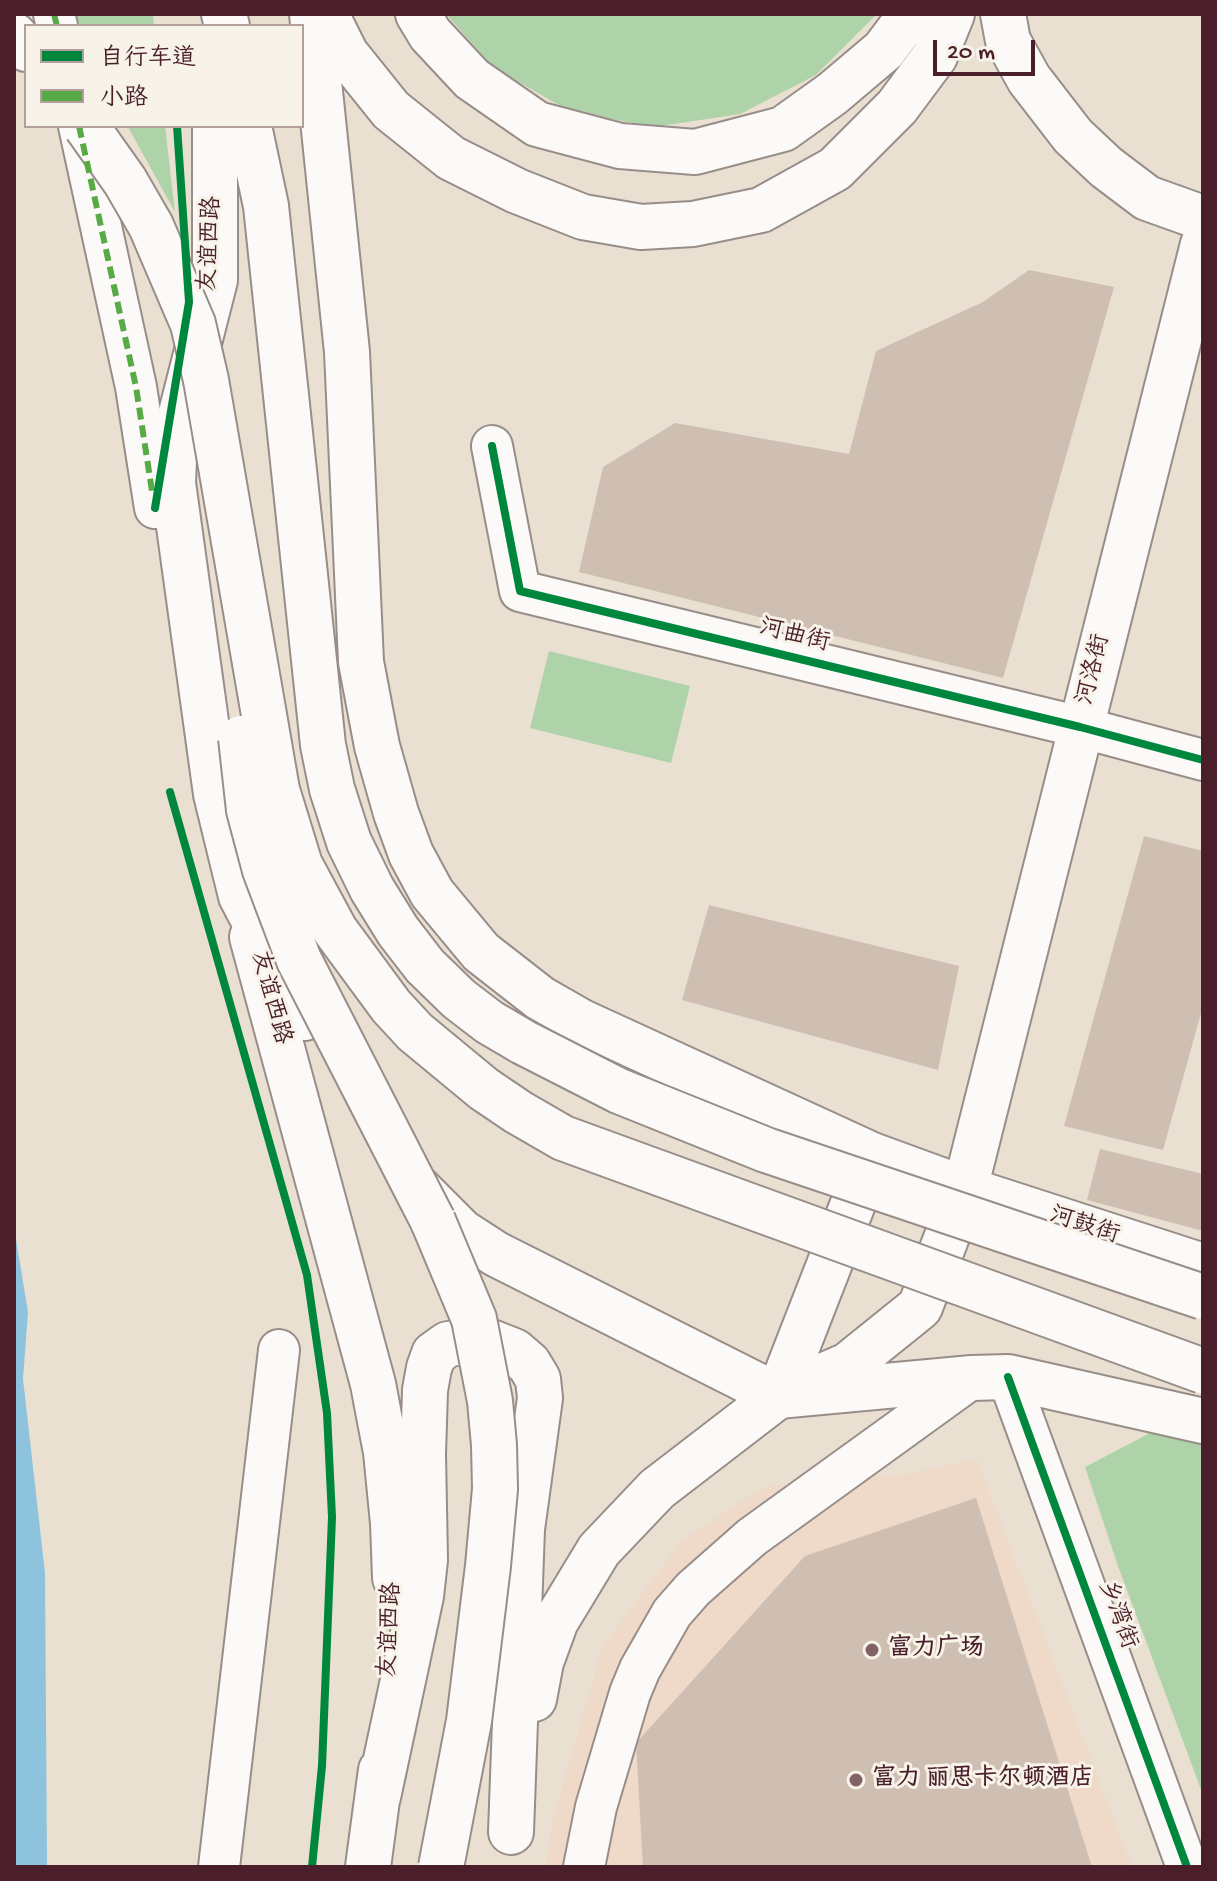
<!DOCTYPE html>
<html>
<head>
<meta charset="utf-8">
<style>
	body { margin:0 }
	#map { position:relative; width:1217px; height:1881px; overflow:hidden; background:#e9e0d2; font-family:"Gochi Hand","LXGW WenKai TC",sans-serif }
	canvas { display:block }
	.frame { position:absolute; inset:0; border:16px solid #4a1f2b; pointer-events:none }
	.legend { position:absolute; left:24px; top:24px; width:280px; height:104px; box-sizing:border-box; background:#f7f3e8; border:2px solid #b29e9c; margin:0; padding:10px 14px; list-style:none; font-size:24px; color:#4a1f2b }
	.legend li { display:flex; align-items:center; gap:16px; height:40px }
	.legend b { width:40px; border:2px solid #b29e9c }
	.scale { position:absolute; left:933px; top:40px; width:102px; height:36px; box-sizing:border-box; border:4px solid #4a1f2b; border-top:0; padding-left:10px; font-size:24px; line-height:28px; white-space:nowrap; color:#4a1f2b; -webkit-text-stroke:6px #f7f3e8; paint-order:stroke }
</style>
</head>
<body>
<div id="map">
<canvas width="1217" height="1881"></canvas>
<div class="frame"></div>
<ul class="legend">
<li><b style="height:10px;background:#00873e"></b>自行车道</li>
<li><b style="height:10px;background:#57aa44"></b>小路</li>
</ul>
<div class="scale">20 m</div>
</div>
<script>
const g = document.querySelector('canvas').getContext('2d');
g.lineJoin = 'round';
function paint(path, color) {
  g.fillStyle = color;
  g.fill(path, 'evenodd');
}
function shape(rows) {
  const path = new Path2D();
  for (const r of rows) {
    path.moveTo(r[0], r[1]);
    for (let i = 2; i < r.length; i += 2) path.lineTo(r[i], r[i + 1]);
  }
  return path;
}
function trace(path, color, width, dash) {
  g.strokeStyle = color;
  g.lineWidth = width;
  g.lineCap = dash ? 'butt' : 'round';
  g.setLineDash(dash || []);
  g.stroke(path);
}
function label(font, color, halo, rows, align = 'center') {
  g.font = font + ' "Gochi Hand","LXGW WenKai TC",sans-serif';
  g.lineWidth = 6;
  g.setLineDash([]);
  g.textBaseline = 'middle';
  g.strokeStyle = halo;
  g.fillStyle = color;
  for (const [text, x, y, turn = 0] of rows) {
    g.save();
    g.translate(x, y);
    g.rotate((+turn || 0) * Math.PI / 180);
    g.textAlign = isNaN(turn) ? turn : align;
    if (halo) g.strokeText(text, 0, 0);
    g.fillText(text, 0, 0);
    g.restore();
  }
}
paint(shape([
	[977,1459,1132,1867,545,1867,553,1819,603,1645,681,1541,764,1487,907,1474]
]), '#efd9c8');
paint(shape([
	[64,14,153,14,154,26,67,26],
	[446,14,877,14,816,75,740,114,654,127,569,111,493,67],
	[128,126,165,126,175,212,128,127],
	[549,651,690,686,671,763,530,728],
	[1150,1433,1203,1443,1203,1795,1118,1566,1085,1467]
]), '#afd3a8');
paint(shape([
	[14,1227,28,1312,23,1379,45,1573,47,1867,14,1867]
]), '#8dc3dc');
paint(shape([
	[1029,270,1114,287,1003,678,579,572,603,467,675,423,849,454,876,351,983,302],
	[1144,836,1203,851,1203,1006,1163,1150,1064,1126],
	[709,905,959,966,938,1070,682,1000],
	[1100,1149,1203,1174,1203,1231,1087,1200],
	[976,1498,1092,1867,643,1867,636,1743,805,1556]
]), '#cfbeb2');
const minor = shape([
	[54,14,57,26],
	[79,126,136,387,155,508],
	[492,446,520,591,1080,727,1203,760],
	[1008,1377,1187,1867],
	[219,1867,279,1350],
	[584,1867,596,1807,630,1693,640,1669,672,1613,693,1589,752,1537,972,1378]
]);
const major = shape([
	[252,937,373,1384,386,1452,393,1523,395,1578],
	[534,1699,541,1662,556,1621,599,1550,657,1489,778,1396],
	[378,1797,421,1596,425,1560,423,1454,425,1390,429,1368,434,1354,448,1344,486,1340,514,1351,529,1364,538,1379,540,1398,522,1529,511,1832],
	[368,1867,381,1770]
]);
const highway = shape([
	[224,14,227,26],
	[312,14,347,352,361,662,377,746,396,813,411,854,432,893,481,952,540,998,582,1022,872,1155,965,1189,1203,1266],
	[326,14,346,54,391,110,451,158,517,191,583,217,641,227,693,224,761,210,835,169,897,107,935,56,952,14],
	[418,14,430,34,472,79,537,124,620,146,695,152,783,129,832,94,884,50,911,14],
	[1003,14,1008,41,1029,79,1073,136,1106,167,1147,198,1203,218],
	[14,35,26,49],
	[215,126,215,280,175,437,173,483,216,794,241,896,305,1018],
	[249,126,266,206,323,745,332,789,349,842,372,889,398,931,425,966,459,999,489,1022,523,1042],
	[418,1188,462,1232,496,1254,778,1396,972,1378,1008,1377,1203,1421],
	[802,1385,848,1365,920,1307,965,1189,1203,244],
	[778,1396,872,1155]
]);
trace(minor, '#988d88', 44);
trace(major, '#988d88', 48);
trace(highway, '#988d88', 48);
trace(minor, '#fcfaf8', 40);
trace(major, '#fcfaf8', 44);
trace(highway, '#fcfaf8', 44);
const majorBridge = shape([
	[433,1221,474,1319,490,1401,494,1445,495,1489,488,1566,469,1721,441,1867]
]);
const highwayBridge = shape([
	[86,126,125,181,151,226,193,324,206,380,277,790,300,865,335,930,391,1006,415,1032,484,1089,518,1112,563,1138,1203,1371],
	[241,738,249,810,265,870,299,960,433,1221],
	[523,1042,619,1091,766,1150,1203,1297]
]);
trace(majorBridge, '#988d88', 48, []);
trace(highwayBridge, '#988d88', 48, []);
trace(majorBridge, '#fcfaf8', 44);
trace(highwayBridge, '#fcfaf8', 44);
trace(shape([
	[54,14,57,26],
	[79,126,136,387,152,491]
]), '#57aa44', 6, [12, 6]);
trace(shape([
	[492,446,520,591,1080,727,1203,760],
	[155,508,189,302,177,126],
	[170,792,307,1275,327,1413,332,1517,322,1766,312,1867],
	[1008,1377,1187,1867]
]), '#00873e', 8);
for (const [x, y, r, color] of [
	[872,1650,8,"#826365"],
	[856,1780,8,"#826365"]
]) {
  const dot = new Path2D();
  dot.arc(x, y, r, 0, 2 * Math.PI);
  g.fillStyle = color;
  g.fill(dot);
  trace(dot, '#f7f3e8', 3);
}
label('24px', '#4a1f2b', '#f7f3e8', [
	["友谊西路",212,244,-87],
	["河曲街",794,637,14],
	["河洛街",1095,670,-76],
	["友谊西路",269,998,75],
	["河鼓街",1084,1227,18],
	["乡湾街",1116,1615,70],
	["友谊西路",392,1630,-87]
]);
label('bold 24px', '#4a1f2b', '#f7f3e8', [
	["富力广场",888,1650],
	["富力 丽思卡尔顿酒店",872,1780]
], 'left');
</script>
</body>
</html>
